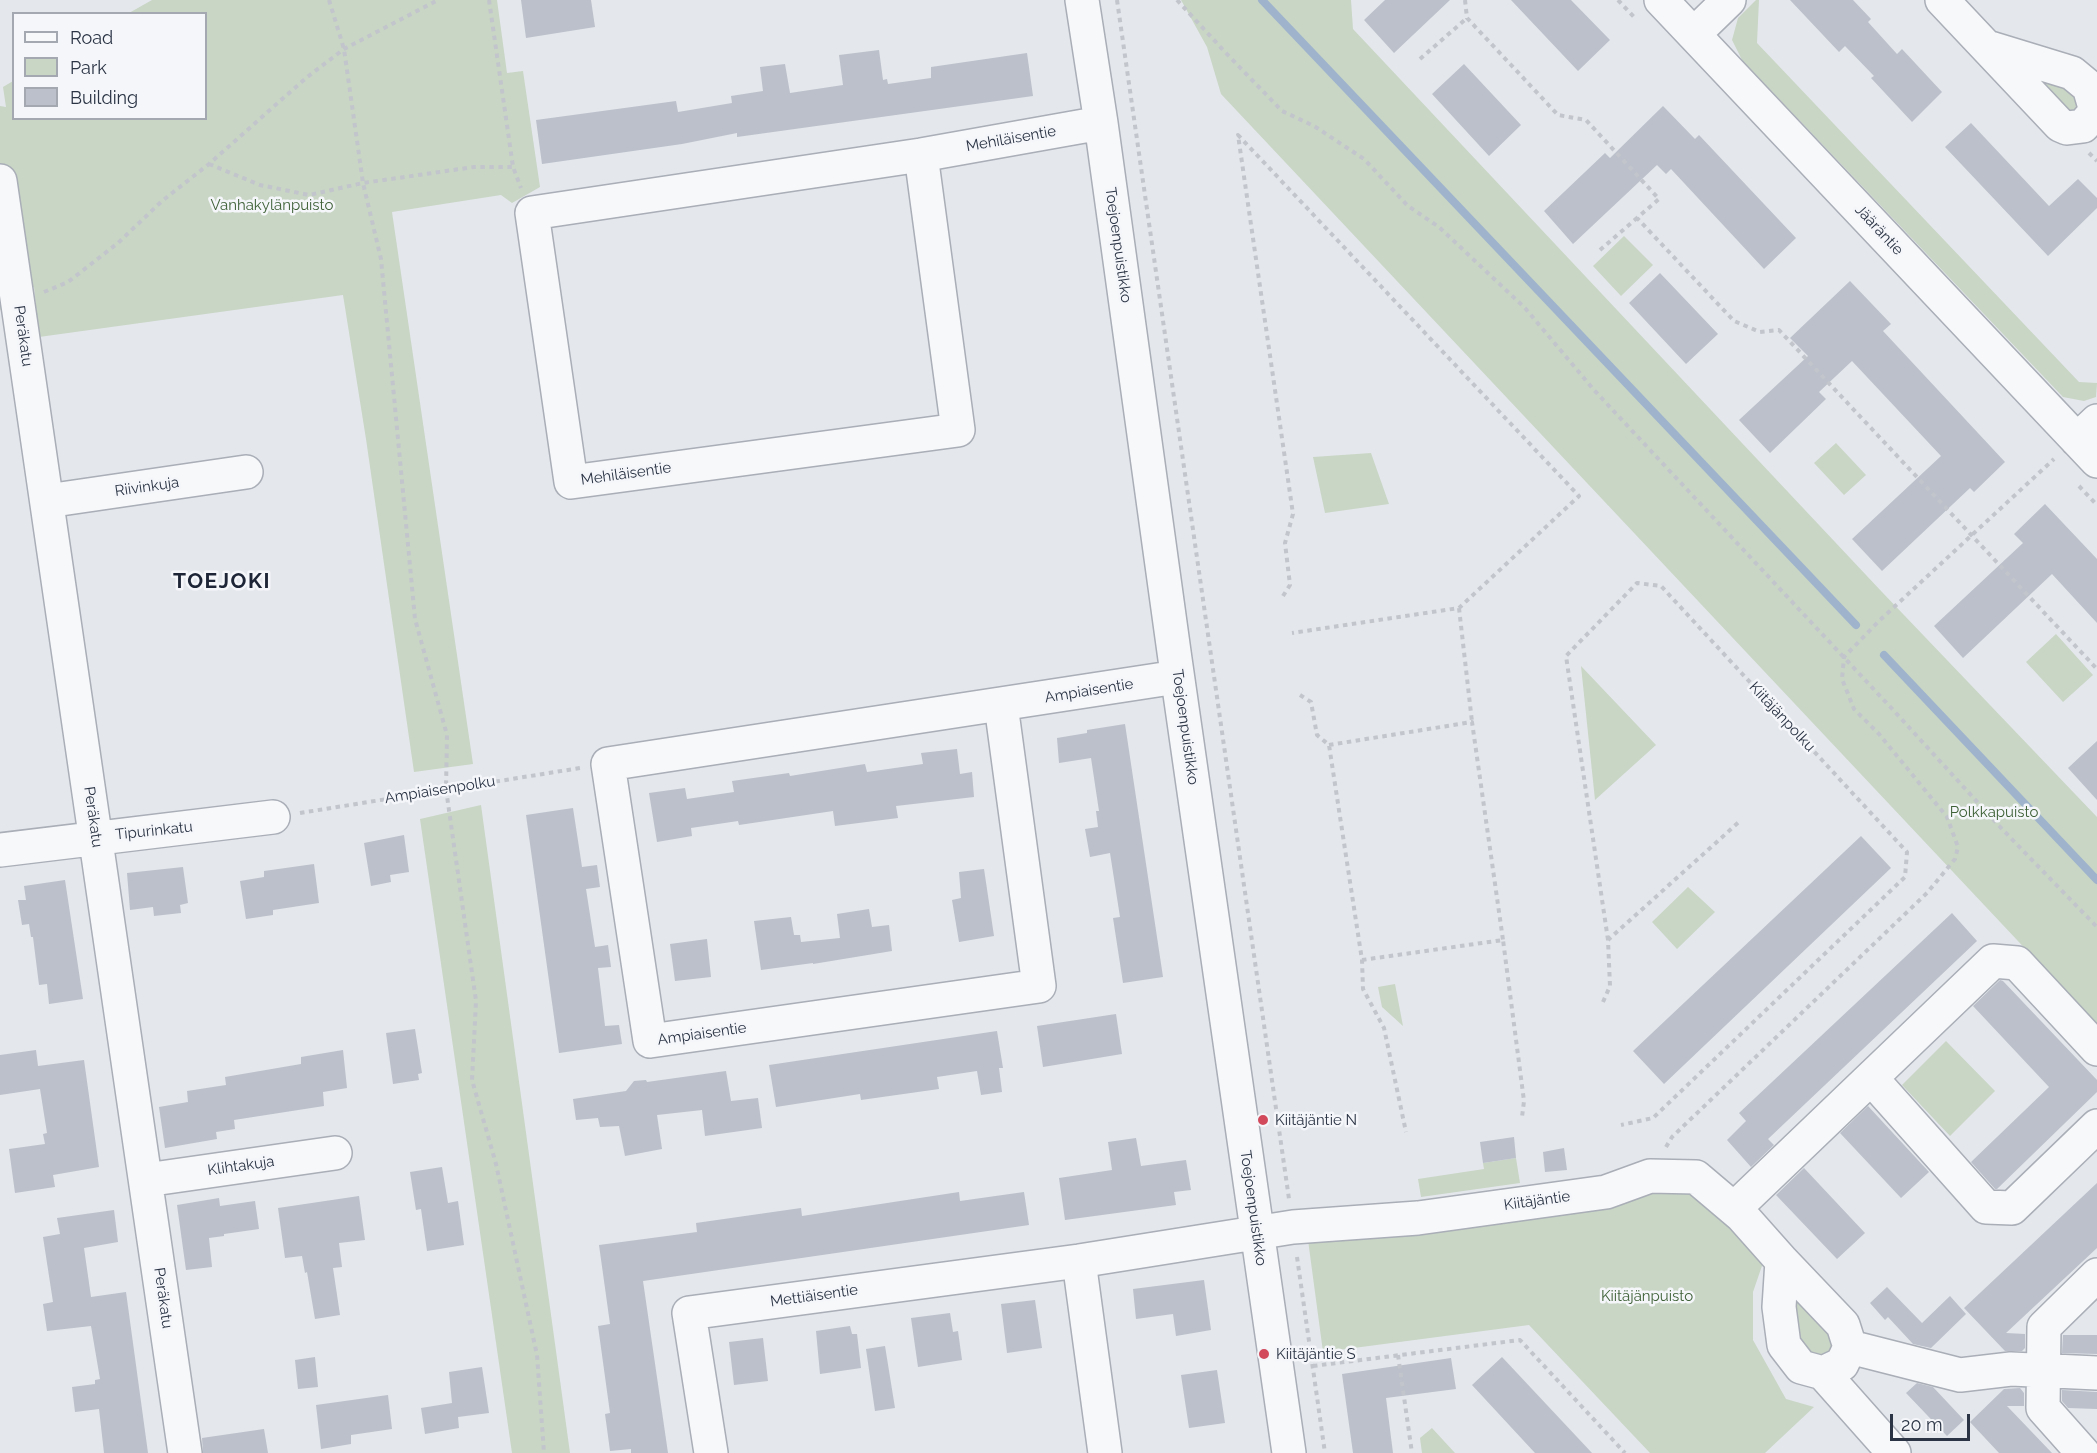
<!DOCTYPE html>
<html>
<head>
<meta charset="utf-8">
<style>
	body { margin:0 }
	#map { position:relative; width:2097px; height:1453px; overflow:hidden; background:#e4e7ec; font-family:Raleway,sans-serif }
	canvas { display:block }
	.legend { position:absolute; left:12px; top:12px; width:195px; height:108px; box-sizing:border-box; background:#f4f6f9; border:2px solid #a4a8b1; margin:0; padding:8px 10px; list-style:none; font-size:18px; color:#2b3445 }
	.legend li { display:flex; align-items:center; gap:12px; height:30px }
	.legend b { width:30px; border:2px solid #a4a8b1 }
	.scale { position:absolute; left:1890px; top:1414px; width:80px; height:27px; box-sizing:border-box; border:3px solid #2b3445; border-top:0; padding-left:8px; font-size:18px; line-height:21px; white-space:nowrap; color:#2b3445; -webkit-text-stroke:4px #f4f6f9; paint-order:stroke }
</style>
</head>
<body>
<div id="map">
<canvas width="2097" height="1453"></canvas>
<ul class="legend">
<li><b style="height:8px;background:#f7f8fa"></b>Road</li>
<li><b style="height:16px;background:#c9d6c5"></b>Park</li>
<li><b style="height:16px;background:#bbc0ca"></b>Building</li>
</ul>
<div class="scale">20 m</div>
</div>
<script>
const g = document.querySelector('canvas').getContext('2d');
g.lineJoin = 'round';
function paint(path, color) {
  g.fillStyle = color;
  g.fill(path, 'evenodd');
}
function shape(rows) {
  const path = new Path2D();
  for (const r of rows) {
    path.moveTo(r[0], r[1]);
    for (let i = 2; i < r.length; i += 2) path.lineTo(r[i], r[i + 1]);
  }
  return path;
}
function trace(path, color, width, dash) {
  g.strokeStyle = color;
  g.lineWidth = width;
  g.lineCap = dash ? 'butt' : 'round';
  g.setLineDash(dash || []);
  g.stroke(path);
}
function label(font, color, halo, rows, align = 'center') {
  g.font = font + ' Raleway,sans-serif';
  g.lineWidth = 5;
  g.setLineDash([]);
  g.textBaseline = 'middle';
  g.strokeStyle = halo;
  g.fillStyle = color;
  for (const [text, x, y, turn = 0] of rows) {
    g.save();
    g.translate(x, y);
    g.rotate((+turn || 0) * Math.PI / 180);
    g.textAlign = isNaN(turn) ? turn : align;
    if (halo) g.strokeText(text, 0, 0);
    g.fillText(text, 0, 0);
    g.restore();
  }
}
paint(shape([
	[152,0,497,0,507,73,523,71,540,187,512,203,501,195,392,212,473,764,414,772,366,439,343,295,39,337,34,287,0,310,0,106,6,107,3,87,13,81,14,118,206,118,206,14,129,13],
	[1181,0,1351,0,1353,29,1882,592,2097,817,2097,1025,1221,94,1207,47],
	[1756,0,1759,0,1757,43,2079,382,2097,383,2096,397,2084,401,2063,397,1742,60,1732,40,1738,18],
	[2024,69,2065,82,2084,110,2066,115],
	[1624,236,1653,265,1621,296,1593,266],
	[1836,443,1866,475,1844,495,1814,463],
	[1371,453,1389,504,1325,513,1313,457],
	[2056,634,2093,675,2063,702,2026,662],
	[1581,666,1656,745,1595,800],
	[481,805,570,1453,512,1453,420,819],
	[1688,887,1715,912,1677,949,1652,922],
	[1395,984,1403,1026,1382,1007,1378,987],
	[1946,1041,1995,1091,1950,1136,1902,1085],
	[1516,1158,1520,1183,1421,1197,1418,1179,1484,1169,1483,1163],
	[1648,1189,1693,1191,1765,1257,1753,1292,1753,1340,1786,1399,1814,1407,1765,1453,1650,1453,1529,1325,1323,1352,1308,1240],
	[1800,1300,1831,1331,1833,1340,1832,1351,1825,1358,1800,1349,1794,1303],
	[1432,1428,1455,1453,1422,1453,1420,1438]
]), '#c9d6c5');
trace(shape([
	[1262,0,1856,625],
	[1884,655,2097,880]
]), '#9fb4cc', 8);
paint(shape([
	[521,0,591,0,595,27,526,38],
	[1385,0,1450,0,1394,53,1364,20],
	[1511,0,1571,0,1610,40,1578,71],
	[1790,0,1853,0,1871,19,1868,22,1897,54,1902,49,1942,92,1912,122,1871,78,1874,76,1845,46,1839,52],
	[879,50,883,80,887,79,888,84,931,78,931,67,1027,53,1033,96,737,137,737,133,682,144,542,164,536,120,676,101,678,112,732,103,731,96,763,91,760,67,785,64,790,93,843,85,839,55],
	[1464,64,1521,125,1489,156,1432,94],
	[1663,106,1695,139,1699,135,1796,238,1764,269,1671,169,1666,174,1657,165,1573,244,1544,211,1605,153,1610,158],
	[1971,123,2049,206,2078,179,2097,198,2097,208,2048,256,1945,147],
	[1660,273,1718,334,1686,364,1629,303],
	[1850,281,1891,324,1883,331,2005,462,1974,492,1970,488,1882,571,1852,539,1941,456,1852,361,1819,392,1826,399,1770,453,1739,420,1808,356,1790,338],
	[2045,504,2097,559,2097,623,2052,574,1963,658,1934,626,2023,543,2014,534],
	[1125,724,1163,977,1123,983,1113,918,1120,917,1110,853,1090,857,1085,829,1098,827,1096,811,1099,811,1091,758,1059,763,1057,738,1087,733,1087,730],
	[2097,741,2097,800,2068,768],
	[957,749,960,774,972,772,974,797,896,806,898,818,835,826,833,811,739,825,738,821,691,828,692,836,657,842,649,793,685,788,687,799,734,792,732,781,789,773,790,776,865,764,867,772,923,764,921,753],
	[573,808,582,867,597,865,600,887,586,889,595,947,608,945,611,967,598,968,605,1026,619,1025,622,1044,559,1053,526,815],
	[404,835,409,872,390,875,391,882,371,886,364,843],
	[1861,836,1891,868,1664,1084,1633,1051],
	[314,864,319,903,273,910,273,915,246,919,240,881,264,877,264,871],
	[183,867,188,903,180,905,181,913,154,916,153,907,130,910,127,873],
	[984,869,994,936,959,942,952,900,961,898,959,872],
	[65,880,83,999,49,1004,47,984,39,985,33,937,31,937,29,924,22,925,18,900,26,900,24,886],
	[869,909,872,927,889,925,892,951,813,964,813,963,761,970,754,921,791,917,794,935,800,935,801,942,840,938,837,914],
	[1952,913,1977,941,1768,1139,1774,1145,1751,1167,1727,1140,1746,1121,1739,1113],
	[707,939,711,977,675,981,670,944],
	[2000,980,2003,981,2097,1080,2097,1092,1997,1189,1995,1189,1971,1162,2049,1087,1973,1006],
	[1116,1014,1122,1054,1043,1067,1037,1026],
	[415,1029,422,1073,418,1074,419,1080,393,1084,386,1033],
	[997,1031,1003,1068,999,1068,1002,1092,981,1095,977,1071,937,1077,939,1089,861,1100,860,1094,776,1107,769,1065],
	[36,1050,38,1066,84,1060,99,1167,53,1175,55,1187,15,1193,9,1149,45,1144,43,1134,47,1133,40,1089,0,1095,0,1055],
	[343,1050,347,1088,323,1092,324,1106,234,1120,235,1129,216,1132,217,1139,165,1148,159,1107,188,1102,187,1091,226,1085,225,1077,301,1064,301,1057],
	[726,1071,731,1101,758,1098,762,1128,705,1136,702,1110,657,1115,662,1149,625,1156,619,1126,600,1127,598,1118,576,1120,573,1099,626,1091,634,1081,646,1080,647,1082],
	[1868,1106,1929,1172,1901,1198,1840,1133],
	[1514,1137,1516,1158,1483,1163,1480,1142],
	[1136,1138,1141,1166,1186,1160,1191,1190,1174,1192,1176,1205,1065,1220,1059,1178,1112,1170,1108,1142],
	[1564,1148,1567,1170,1545,1172,1543,1152],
	[442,1167,448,1203,458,1201,464,1245,427,1251,421,1209,416,1210,410,1172],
	[1804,1168,1865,1233,1837,1259,1776,1195],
	[2097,1183,2097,1248,2006,1333,2025,1334,2025,1348,2022,1351,2005,1351,1964,1308],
	[959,1192,960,1201,1024,1192,1029,1225,643,1281,668,1453,631,1453,631,1449,610,1451,605,1414,610,1413,598,1326,610,1324,599,1245,697,1232,696,1223,801,1208,802,1216],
	[359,1196,365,1240,339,1243,342,1267,333,1268,340,1315,315,1319,307,1272,305,1273,302,1256,285,1258,278,1208],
	[219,1198,220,1206,255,1201,259,1229,224,1234,224,1236,209,1238,212,1267,186,1270,177,1205],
	[114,1210,118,1242,84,1248,91,1297,126,1292,148,1453,104,1453,99,1409,75,1412,72,1387,95,1384,95,1380,100,1379,91,1326,47,1331,43,1304,53,1302,43,1237,60,1234,57,1218],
	[1204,1280,1211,1330,1176,1336,1173,1314,1136,1319,1133,1289],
	[1887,1287,1922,1323,1950,1296,1966,1314,1931,1348,1913,1344,1888,1317,1885,1320,1870,1303],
	[1035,1300,1042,1348,1007,1353,1001,1304],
	[950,1313,953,1332,958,1331,962,1360,918,1367,911,1318],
	[850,1326,852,1334,857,1334,861,1368,820,1374,816,1331],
	[2063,1335,2097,1335,2097,1354,2062,1353],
	[763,1338,768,1381,734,1385,729,1342],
	[885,1346,895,1408,875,1411,866,1349],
	[315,1357,318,1387,298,1389,295,1360],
	[1502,1357,1592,1453,1535,1453,1472,1385],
	[1451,1358,1456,1389,1386,1398,1393,1453,1353,1453,1342,1374],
	[482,1367,489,1413,458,1417,459,1428,425,1434,421,1408,452,1403,449,1372],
	[1217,1370,1225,1423,1189,1428,1181,1375],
	[1917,1383,1933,1387,1964,1420,1947,1436,1906,1393],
	[2020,1388,2024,1393,2024,1406,2007,1406,2052,1453,1999,1453,1970,1422,2004,1389],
	[2062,1390,2097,1392,2097,1409,2068,1408,2062,1401],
	[388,1395,392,1429,351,1435,351,1444,321,1449,316,1405],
	[264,1429,268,1453,203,1453,202,1438]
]), '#bbc0ca');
const minor = shape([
	[1082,0,1101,123,1175,659,1289,1453],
	[1661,0,2097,461],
	[1942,0,2060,125,2067,128,2083,126,2096,111,2089,87,2072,73,1987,47],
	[1694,34,1729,0],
	[921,155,958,430,571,482,532,213,921,155,1101,123],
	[0,181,185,1453],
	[2077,440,2097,421],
	[47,501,246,472],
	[1001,705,1039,986,650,1041,608,764,1177,677],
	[0,850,273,817],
	[1871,1078,1986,1207,2012,1208,2097,1126],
	[146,1180,335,1153],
	[1734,1209,1993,961,2017,963,2097,1049],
	[1079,1261,1105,1453],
	[1850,1347,1960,1375,2011,1369,2097,1373],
	[1823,1373,1894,1453],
	[711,1453,689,1313,1079,1261,1293,1227,1418,1218,1606,1192,1650,1176,1696,1177,1742,1216,1782,1261,1779,1307,1784,1345,1801,1367,1823,1373,1842,1364,1850,1347,1843,1325,1782,1261],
	[2083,1453,2043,1408,2044,1327,2097,1275]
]);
trace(minor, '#a9aeb7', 36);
trace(shape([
	[329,0,344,49,363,183,381,259,415,619,447,735,446,789,476,1001,472,1080,496,1164,537,1355,544,1453],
	[489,0,513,167,521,188],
	[1117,0,1289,1199],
	[1177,0,1225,52,1282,111,1314,126,1364,159,1408,206,1439,227,1525,308,1594,390,1895,712,2002,829,2097,927],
	[1465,0,1467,18,1558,115,1586,120,1659,199,1637,218,1734,321,1760,332,1779,330,2097,669],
	[1618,0,1636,19],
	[1420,59,1467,18],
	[2089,153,2097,161],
	[209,164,260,185,309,195,363,183,474,167,513,167],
	[1600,250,1637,218],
	[44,292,68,282,118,243,162,201,209,164,306,78,344,49,438,0],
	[2079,486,2097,505],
	[1283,596,1290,585,1285,543,1293,514,1238,135,1579,496,1459,608,1292,633],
	[1459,608,1472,722],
	[1300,695,1311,702,1317,735,1329,745,1362,960,1363,989,1384,1028,1406,1132],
	[1329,745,1472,722,1503,940],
	[300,813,580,768],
	[1608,940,1566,656,1637,583,1661,586,1907,852,1905,877,1653,1118,1621,1125],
	[1362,960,1503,940,1524,1101,1522,1117],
	[1603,1002,1610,986,1608,940,1740,821],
	[1666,1147,1672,1137,1927,893,1955,859,1958,847,1947,817,1879,734,1854,709,1842,679,1844,657,1879,621,2054,459],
	[1297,1257,1325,1453],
	[1398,1355,1412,1453],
	[1313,1366,1520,1340,1625,1453]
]), '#c2c5cb', 4, [4.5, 4.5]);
trace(minor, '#f7f8fa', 33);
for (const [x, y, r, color] of [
	[1263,1120,6,"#d1495b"],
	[1264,1354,6,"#d1495b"]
]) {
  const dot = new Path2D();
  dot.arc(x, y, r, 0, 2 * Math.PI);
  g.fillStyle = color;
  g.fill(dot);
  trace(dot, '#f4f6f9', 2);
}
label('15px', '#2b3445', '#f4f6f9', [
	["Mehiläisentie",1011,139,-10],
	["Jääräntie",1879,230,47],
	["Toejoenpuistikko",1118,245,82],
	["Peräkatu",23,336,82],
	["Mehiläisentie",626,474,-8],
	["Riivinkuja",147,487,-8],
	["Ampiaisentie",1089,691,-9],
	["Kiitäjänpolku",1782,717,47],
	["Toejoenpuistikko",1185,727,82],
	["Ampiaisenpolku",440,790,-9],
	["Peräkatu",93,817,82],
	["Tipurinkatu",154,831,-6],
	["Ampiaisentie",702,1034,-8],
	["Klihtakuja",241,1166,-8],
	["Kiitäjäntie",1537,1201,-8],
	["Toejoenpuistikko",1253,1208,82],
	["Mettiäisentie",814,1296,-8],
	["Peräkatu",163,1298,82]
]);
label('15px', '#3f6138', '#f4f6f9', [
	["Vanhakylänpuisto",272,205],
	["Polkkapuisto",1994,812],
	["Kiitäjänpuisto",1647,1296]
]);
label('15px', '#2b3445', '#f4f6f9', [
	["Kiitäjäntie N",1275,1120],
	["Kiitäjäntie S",1276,1354]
], 'left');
g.letterSpacing = '1.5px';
label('bold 21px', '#1d2536', '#f4f6f9', [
	["TOEJOKI",222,582]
]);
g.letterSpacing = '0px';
</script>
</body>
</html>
